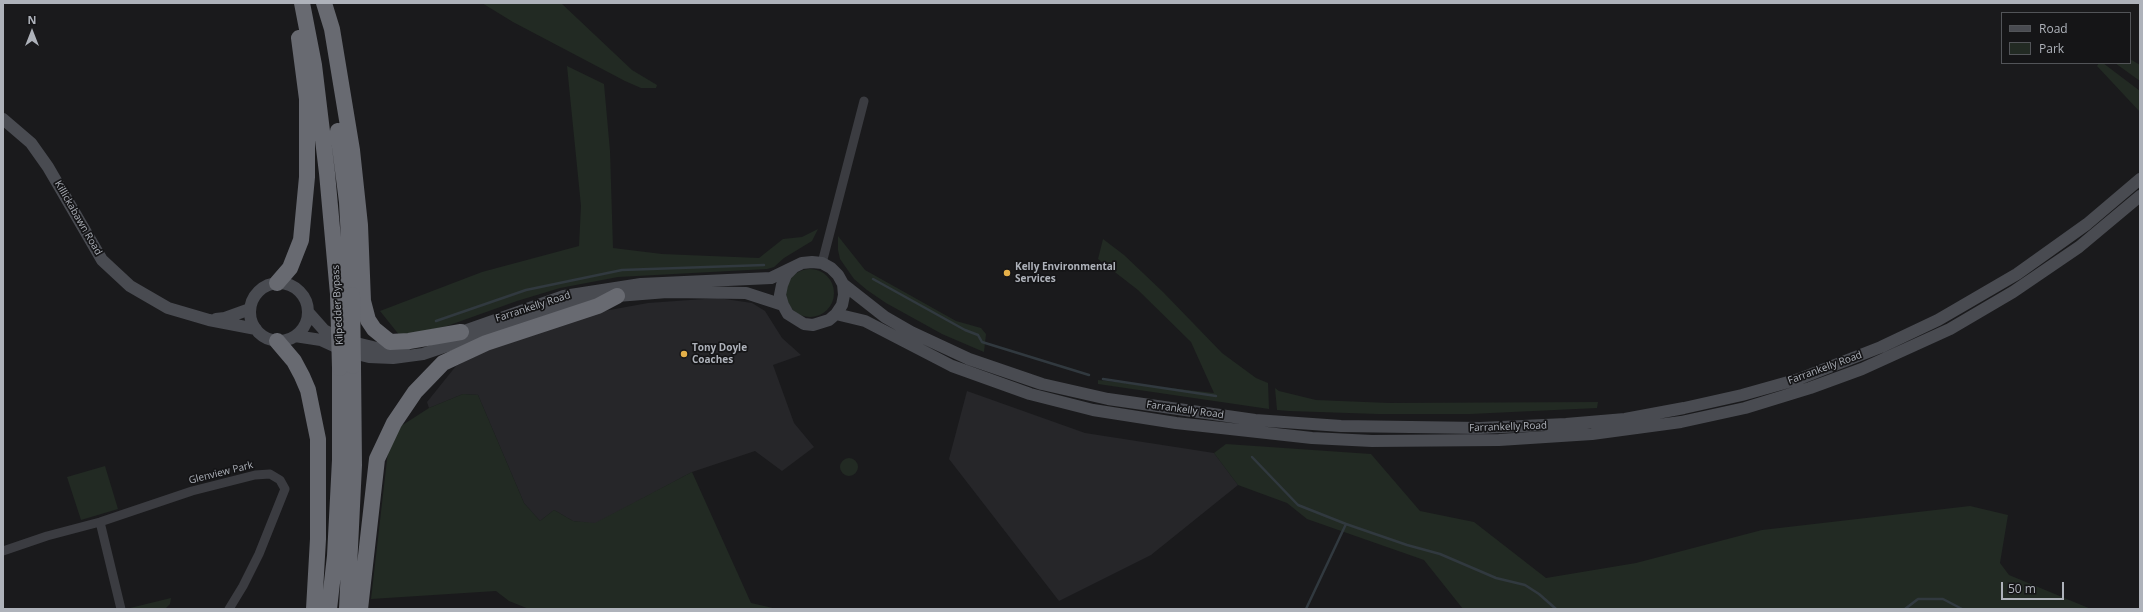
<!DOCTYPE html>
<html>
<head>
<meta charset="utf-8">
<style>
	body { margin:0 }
	#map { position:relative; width:2143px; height:612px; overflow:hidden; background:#1a1a1c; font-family:"Open Sans",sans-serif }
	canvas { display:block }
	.frame { position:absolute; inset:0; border:4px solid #aeb2ba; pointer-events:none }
	.legend { position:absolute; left:2001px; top:12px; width:130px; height:52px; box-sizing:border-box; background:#151517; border:1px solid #525458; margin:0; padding:5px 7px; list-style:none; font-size:12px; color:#aeb2ba }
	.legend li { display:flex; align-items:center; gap:8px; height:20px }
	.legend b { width:20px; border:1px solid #525458 }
	.north { position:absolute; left:12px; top:12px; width:40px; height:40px; -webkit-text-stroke:3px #151517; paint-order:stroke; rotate:0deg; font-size:11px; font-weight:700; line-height:16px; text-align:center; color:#aeb2ba }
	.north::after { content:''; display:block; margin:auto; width:14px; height:18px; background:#aeb2ba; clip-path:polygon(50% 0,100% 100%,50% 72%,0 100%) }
	.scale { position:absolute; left:2001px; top:582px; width:63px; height:18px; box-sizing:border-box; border:2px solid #aeb2ba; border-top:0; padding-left:5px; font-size:12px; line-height:14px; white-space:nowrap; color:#aeb2ba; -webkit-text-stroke:3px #151517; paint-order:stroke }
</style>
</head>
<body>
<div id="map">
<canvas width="2143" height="612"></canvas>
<div class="frame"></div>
<ul class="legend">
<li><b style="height:5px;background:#494b51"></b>Road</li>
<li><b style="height:11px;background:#222a23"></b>Park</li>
</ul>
<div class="north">N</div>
<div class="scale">50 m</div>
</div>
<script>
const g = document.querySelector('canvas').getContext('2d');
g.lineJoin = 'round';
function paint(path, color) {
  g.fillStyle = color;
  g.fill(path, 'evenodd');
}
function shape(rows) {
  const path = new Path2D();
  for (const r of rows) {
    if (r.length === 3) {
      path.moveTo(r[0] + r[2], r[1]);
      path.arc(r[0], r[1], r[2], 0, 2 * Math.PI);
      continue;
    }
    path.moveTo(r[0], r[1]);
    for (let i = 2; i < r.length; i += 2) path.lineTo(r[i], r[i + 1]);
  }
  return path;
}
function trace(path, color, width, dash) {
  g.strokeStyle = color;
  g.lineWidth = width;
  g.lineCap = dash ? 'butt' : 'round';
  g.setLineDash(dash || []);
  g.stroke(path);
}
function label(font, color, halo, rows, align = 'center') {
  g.font = font + ' "Open Sans",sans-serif';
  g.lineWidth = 3.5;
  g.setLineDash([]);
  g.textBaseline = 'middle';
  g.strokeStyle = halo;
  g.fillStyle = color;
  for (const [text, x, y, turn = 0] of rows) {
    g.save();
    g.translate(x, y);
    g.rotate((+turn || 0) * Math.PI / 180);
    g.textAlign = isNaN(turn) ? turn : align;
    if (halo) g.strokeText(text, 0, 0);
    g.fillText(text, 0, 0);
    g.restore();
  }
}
paint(shape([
	[718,298,752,303,765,311,782,338,801,355,773,365,794,423,814,447,782,471,755,451,692,472,595,524,573,521,554,510,540,521,524,503,478,395,463,394,429,408,427,402,456,366,501,343,604,311,648,303],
	[967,391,1085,433,1214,453,1238,485,1151,555,1059,601,949,459]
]), '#262629');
paint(shape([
	[482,3,561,3,632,70,657,85,656,88,641,88,625,81,513,22],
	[2130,59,2140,65,2140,81,2115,63,2130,63],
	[2099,63,2103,63,2140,91,2140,112,2097,66],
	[567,66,604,84,610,151,613,248,662,254,759,258,783,239,802,237,818,229,812,241,784,258,774,267,767,269,618,277,560,288,517,301,447,326,400,336,380,311,482,272,579,246,581,206],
	[838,236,865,270,956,321,981,328,986,334,984,352,942,334,886,303,867,290,854,279,840,259,838,250],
	[1103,239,1124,255,1163,292,1222,353,1256,378,1268,383,1269,409,1098,384,1098,380,1214,393,1191,342,1138,290,1098,259],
	[810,293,24],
	[1275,388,1279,391,1316,400,1389,403,1598,402,1597,408,1470,414,1378,414,1289,411,1277,410],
	[463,394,478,395,524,503,540,521,554,510,573,521,595,523,692,472,751,603,777,609,529,609,509,601,496,591,371,599,388,451,401,426,429,408],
	[1226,444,1371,454,1420,511,1474,522,1546,578,1636,563,1762,530,1970,506,2008,515,2000,563,2009,575,2091,609,1463,609,1424,560,1307,519,1287,503,1238,485,1214,453],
	[849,467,9],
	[105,466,118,509,81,520,67,477],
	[171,598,170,604,165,609,126,609]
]), '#222a23');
trace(shape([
	[873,279,965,330,978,335,982,342,1089,375],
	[436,321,526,290,622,270,764,265],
	[1103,379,1216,396],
	[1252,457,1298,505,1346,524,1407,545,1440,554,1496,578,1525,585,1539,594,1556,609],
	[1306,609,1346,524],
	[1905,609,1918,599,1943,599,1962,609]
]), '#31393f', 2.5);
trace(shape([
	[822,263,864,101],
	[100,522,121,609],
	[3,551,47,536,100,522,192,491,255,475,270,474,280,480,285,489,259,554,243,586,229,609]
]), '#3b3c41', 9);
trace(shape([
	[3,119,31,143,48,167,102,260,130,286,168,308,209,320,256,329],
	[279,312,29],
	[843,284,885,317,911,332,969,359,1042,384,1108,399,1255,420,1341,426,1480,428,1566,424,1625,419,1684,408,1742,395,1799,379,1881,347,1938,320,2017,274,2087,224,2140,179],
	[308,312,324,330,344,340,385,350,404,348],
	[836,314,865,321,952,366,1030,394,1093,410,1176,423,1312,438,1372,441,1499,440,1592,434,1681,422,1745,408,1810,388,1862,369,1950,329,2013,292,2079,247,2140,196],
	[216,319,225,318,250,309],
	[453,335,564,296,641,284,771,278,802,263,812,262,822,263,831,268,838,275,843,284,844,295,842,305,836,314,829,320,813,325,804,324,788,314,783,305,780,295,782,285,786,275,793,268],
	[295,336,321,340,345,351,369,357,393,358,423,354,565,306,617,296,667,292,746,293,783,305]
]), '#494b51', 12);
trace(shape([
	[302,3,314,65,327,173,338,294],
	[324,3,332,29,352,150,360,225,363,301,368,320,374,329,390,342,409,341,461,332],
	[338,131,347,202,352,295],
	[277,283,290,268,301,240,307,177,307,99,299,38],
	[277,341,294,361,302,376,308,390,318,439,318,539,314,609],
	[329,609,335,556,340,460,340,368],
	[347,609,354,465,353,366],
	[360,609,377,459,394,423,415,392,443,363,486,343,598,306,617,296]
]), '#686a71', 16);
trace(shape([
	[338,294,340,368],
	[352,295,353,366]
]), '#686a71', 16);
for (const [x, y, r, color] of [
	[1007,273,4,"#e5b049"],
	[684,354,4,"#e5b049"]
]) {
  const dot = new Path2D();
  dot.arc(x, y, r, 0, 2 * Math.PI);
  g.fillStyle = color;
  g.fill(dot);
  trace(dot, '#151517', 1.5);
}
label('10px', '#aeb2ba', '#151517', [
	["Killickabawn Road",78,218,60],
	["Kilpedder Bypass",338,305,-93],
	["Farrankelly Road",533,307,-18],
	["Farrankelly Road",1825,368,-20],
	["Farrankelly Road",1185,410,8],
	["Farrankelly Road",1508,427,-2],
	["Glenview Park",221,473,-14]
]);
label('bold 10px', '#aeb2ba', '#151517', [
	["Kelly Environmental",1015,267],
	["Services",1015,279],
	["Tony Doyle",692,348],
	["Coaches",692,360]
], 'left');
</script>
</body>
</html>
